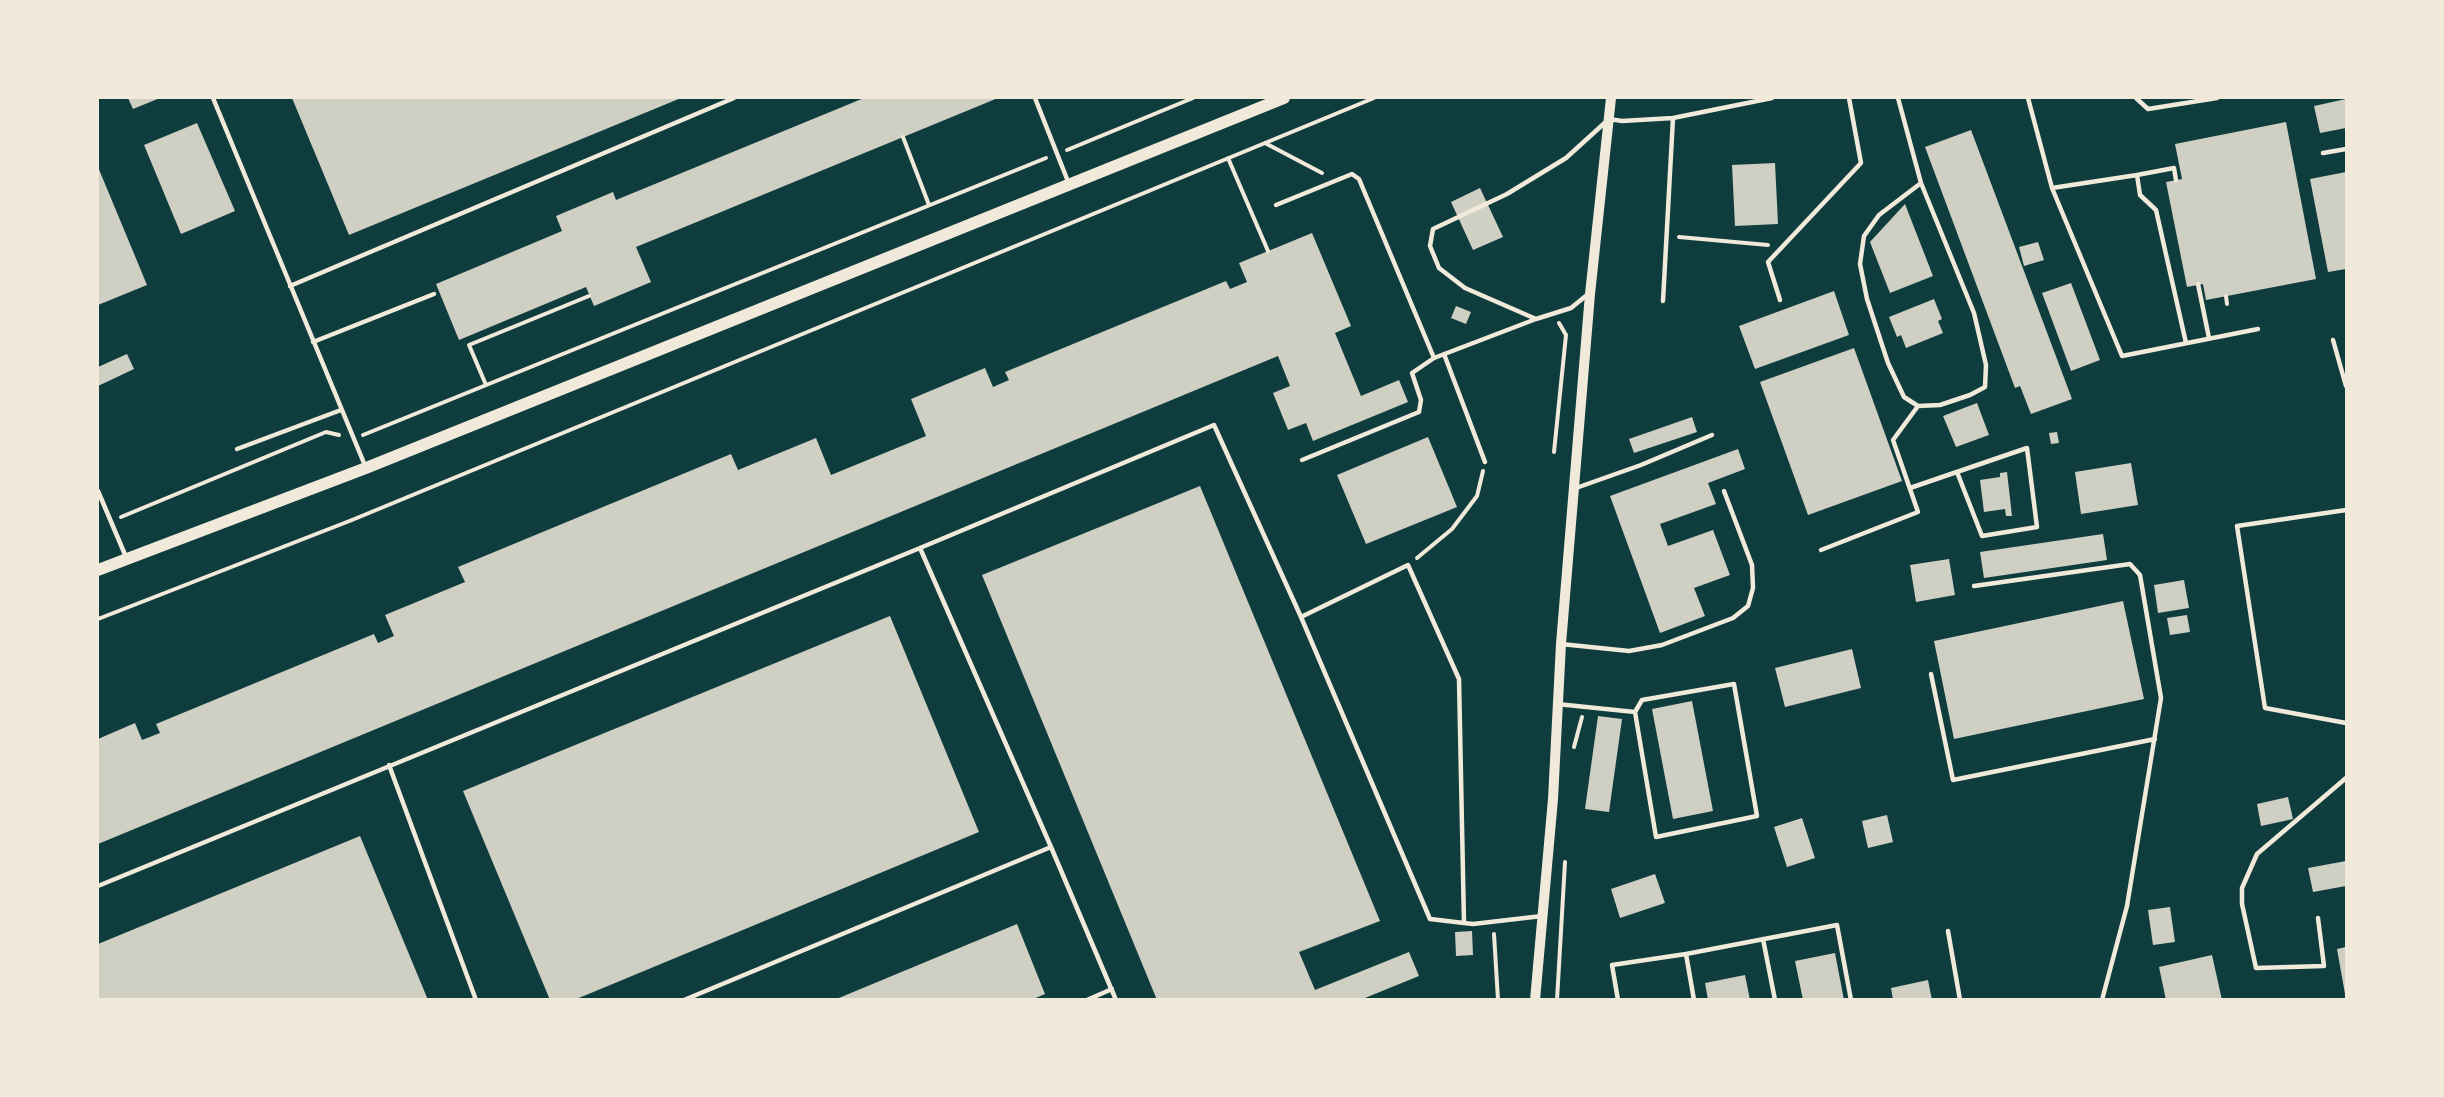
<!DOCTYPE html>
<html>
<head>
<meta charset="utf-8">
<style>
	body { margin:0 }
	#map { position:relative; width:2444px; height:1097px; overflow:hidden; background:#0f3d3e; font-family:"Nunito Sans",sans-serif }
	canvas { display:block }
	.frame { position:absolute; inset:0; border:99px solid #f1e9da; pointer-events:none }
</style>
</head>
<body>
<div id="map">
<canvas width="2444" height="1097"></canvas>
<div class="frame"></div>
</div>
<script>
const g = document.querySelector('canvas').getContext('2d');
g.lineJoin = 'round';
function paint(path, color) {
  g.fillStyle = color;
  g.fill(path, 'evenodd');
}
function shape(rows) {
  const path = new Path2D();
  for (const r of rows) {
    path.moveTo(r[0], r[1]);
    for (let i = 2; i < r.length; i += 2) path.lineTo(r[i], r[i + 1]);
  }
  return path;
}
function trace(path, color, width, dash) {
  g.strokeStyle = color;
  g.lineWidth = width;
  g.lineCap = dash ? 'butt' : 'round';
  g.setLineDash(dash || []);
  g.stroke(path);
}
paint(shape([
	[128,98,160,98,133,109],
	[292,98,681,98,349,235],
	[864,98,998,98,636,247,651,282,594,306,586,287,459,340,436,284,562,231,556,216,613,192,616,200],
	[2346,99,2346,128,2320,133,2314,106],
	[2286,122,2316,279,2206,300,2203,284,2187,287,2166,182,2182,179,2175,144],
	[197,123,235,211,181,234,144,145],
	[1971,130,2072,399,2031,414,2020,386,2015,388,1925,147],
	[1775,163,1778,224,1735,226,1732,165],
	[98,167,147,285,98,305],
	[2346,172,2346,269,2328,272,2310,179],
	[1480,188,1503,237,1473,250,1451,202],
	[1905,204,1933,276,1890,293,1870,242],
	[1312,233,1351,326,1335,333,1361,396,1399,380,1408,402,1313,441,1306,423,1288,430,1273,393,1290,386,1278,356,98,844,98,739,135,723,142,740,160,733,156,724,374,634,378,643,394,636,385,615,465,582,458,567,731,454,738,470,816,438,831,475,926,436,911,399,985,368,993,387,1009,380,1005,372,1226,281,1230,289,1247,282,1239,263],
	[2038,242,2044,260,2024,266,2019,247],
	[2071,283,2100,360,2071,371,2042,293],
	[1834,291,1849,335,1755,369,1739,326],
	[1934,299,1942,319,1938,321,1943,333,1906,348,1901,335,1897,337,1889,317],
	[1456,306,1471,312,1466,324,1451,318],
	[1854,348,1902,481,1808,515,1760,382],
	[127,354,134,369,98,386,98,367],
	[1977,403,1989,435,1956,447,1943,416],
	[1692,417,1697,432,1634,453,1629,439],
	[2057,432,2059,443,2051,444,2049,433],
	[1428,437,1457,507,1366,544,1337,475],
	[1738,449,1745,469,1708,483,1716,504,1660,524,1668,546,1713,530,1730,575,1694,588,1705,616,1660,633,1610,496],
	[2131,463,2138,505,2081,514,2075,472],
	[2007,472,2012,516,2006,516,2005,509,1984,512,1980,480,2000,477,2000,473],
	[1200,486,1380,921,1299,952,1315,990,1409,952,1419,976,1360,1000,1157,1000,982,575],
	[2103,534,2107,560,1984,578,1980,552],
	[1949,559,1955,595,1916,602,1910,565],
	[2184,580,2189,608,2158,613,2154,585],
	[2123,601,2144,699,1954,739,1934,641],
	[2187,615,2190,632,2170,635,2167,618],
	[890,616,979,832,574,1000,550,1000,463,791],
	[1852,649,1861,688,1785,707,1775,668],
	[1692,701,1713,811,1673,819,1652,709],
	[1598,716,1622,719,1609,812,1585,809],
	[2288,797,2293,819,2261,826,2257,804],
	[1887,815,1893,842,1868,848,1862,821],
	[1802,818,1815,858,1787,867,1774,827],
	[360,836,428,1000,98,1000,98,944],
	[2346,861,2346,886,2313,892,2308,868],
	[1655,874,1665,903,1620,918,1611,889],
	[2170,907,2175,942,2153,945,2148,910],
	[1017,924,1045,994,1031,1000,834,1000],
	[1472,931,1473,955,1456,956,1455,932],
	[2346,947,2346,993,2345,994,2337,949],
	[1835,953,1844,1000,1803,1000,1795,961],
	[2212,955,2222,1000,2166,1000,2159,967],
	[1745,975,1750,1000,1708,1000,1705,983],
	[1928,980,1932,1000,1893,1000,1891,988]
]), '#cfcfc3');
trace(shape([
	[903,137,929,205],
	[1265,143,1322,173],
	[1067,150,1193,98],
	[1228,158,1268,251],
	[1679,237,1768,245],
	[2226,296,2227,304],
	[486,385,469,345,589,296],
	[363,435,1046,158],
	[1554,452,1566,335,1559,323],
	[121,517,326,432,339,435],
	[1417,558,1452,529,1477,496,1483,471],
	[98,619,352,520,1374,98],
	[1574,747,1582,717],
	[1494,934,1498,1000],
	[1557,1000,1565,862]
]), '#f1e9da', 4);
trace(shape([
	[213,98,366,468],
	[1035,98,1069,184],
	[1898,98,1921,183,1974,313,1986,365,1985,387,1970,395,1940,405,1918,406,1904,397,1888,363,1867,299,1860,264,1864,236,1879,215,1921,183],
	[2028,98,2052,188,2122,356,2258,329],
	[2136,98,2148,109,2217,98],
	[2323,153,2346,149],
	[2137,175,2174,168,2176,180],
	[2052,188,2137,175,2140,195,2156,210,2186,343],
	[1276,205,1352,174,1359,179,1434,358,1536,319,1571,308,1587,295],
	[2198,284,2209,338],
	[290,286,734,98],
	[1780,300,1768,262,1861,163,1849,98],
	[1663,301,1673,118],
	[1536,319,1465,288,1439,268,1430,246,1433,229,1507,194,1566,158,1609,119,1622,121,1673,118,1772,98],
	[2333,340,2346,386],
	[313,342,434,294],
	[1444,354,1485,462],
	[237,449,341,410],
	[1302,460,1419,412,1421,400,1412,373,1434,358],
	[1576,488,1641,465,1712,435],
	[1910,488,2027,448,2037,527,1982,536,1957,472],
	[98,491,126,557],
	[2346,510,2237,526,2265,708,2346,723],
	[920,548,1051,847],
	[1821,550,1918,512,1893,440,1918,406],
	[1974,586,2130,564,2140,575,2161,698,2127,906,2102,1000],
	[1301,617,1408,565,1459,679,1464,923,1473,924,1542,916],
	[1561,644,1629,651,1662,645,1733,618,1748,606,1753,588,1752,565,1724,491],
	[1931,674,1953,780,2155,739],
	[1557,704,1635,712,1656,837,1757,816,1734,684,1642,700,1635,712],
	[389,765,476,1000],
	[98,886,920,548,1214,425,1301,617,1430,919,1464,923],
	[2318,918,2324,966,2256,968,2242,904,2242,888,2257,854,2346,778],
	[1948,931,1960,1000],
	[1763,939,1775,1000],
	[1686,954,1837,925,1851,1000],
	[684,1000,1051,847,1116,1000],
	[1087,1000,1112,989],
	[1618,1000,1612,965,1686,954,1694,1000]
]), '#f1e9da', 4.5);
trace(shape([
	[1535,1000,1553,799,1561,644,1590,294,1611,98]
]), '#f1e9da', 10);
trace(shape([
	[98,570,366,468,1284,98]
]), '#f1e9da', 12);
</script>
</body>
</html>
